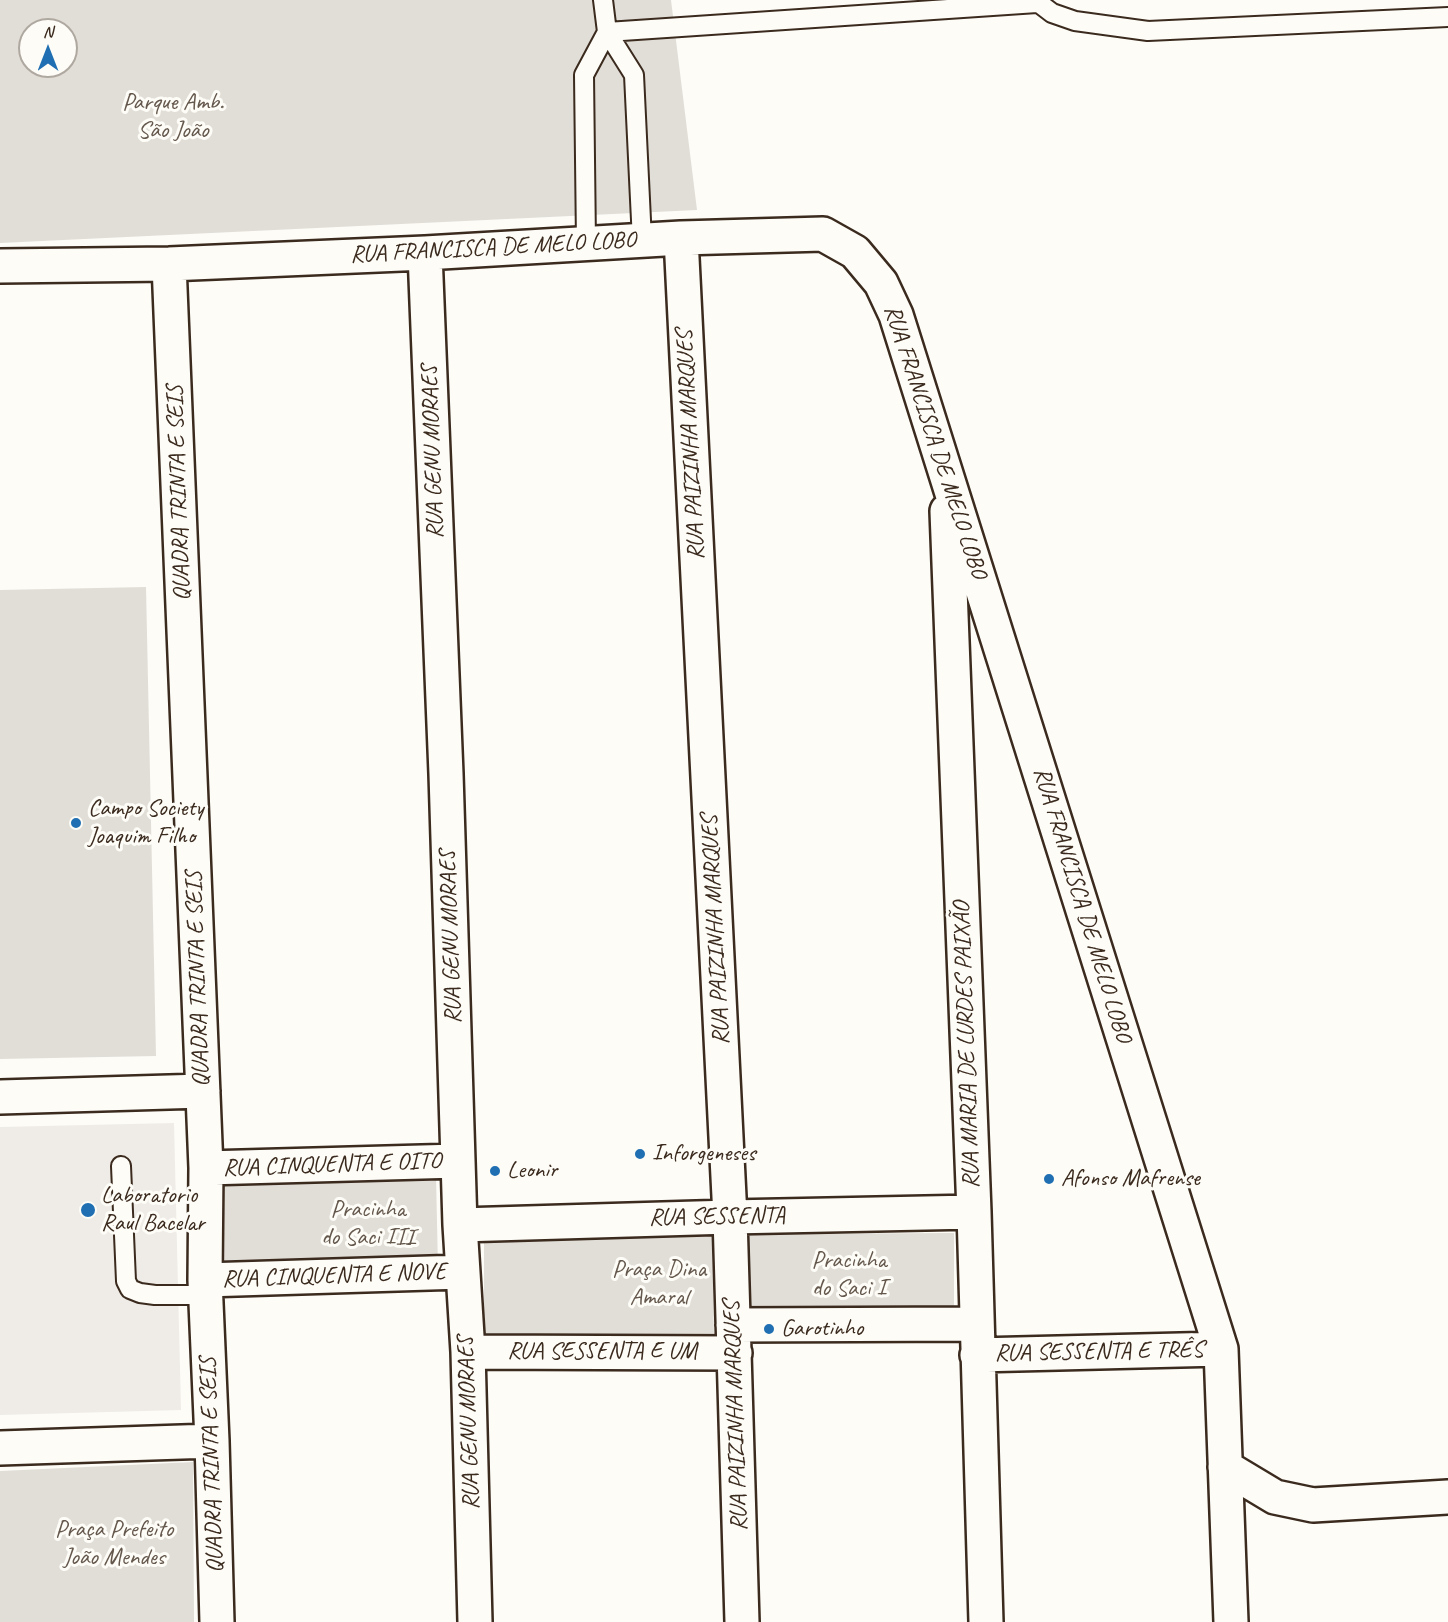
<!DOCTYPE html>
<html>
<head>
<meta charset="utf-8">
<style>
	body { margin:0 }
	#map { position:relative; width:1448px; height:1622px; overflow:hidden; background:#fdfcf7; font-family:Caveat,sans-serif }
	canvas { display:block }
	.north { position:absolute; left:18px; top:18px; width:60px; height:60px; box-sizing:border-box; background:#fdfcf7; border:2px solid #afa8a0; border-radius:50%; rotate:0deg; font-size:16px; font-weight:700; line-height:24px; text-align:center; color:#3b2a1e }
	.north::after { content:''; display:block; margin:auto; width:21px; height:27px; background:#1f6fb2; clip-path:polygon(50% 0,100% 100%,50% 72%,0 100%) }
</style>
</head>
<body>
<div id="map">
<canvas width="1448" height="1622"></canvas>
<div class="north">N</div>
</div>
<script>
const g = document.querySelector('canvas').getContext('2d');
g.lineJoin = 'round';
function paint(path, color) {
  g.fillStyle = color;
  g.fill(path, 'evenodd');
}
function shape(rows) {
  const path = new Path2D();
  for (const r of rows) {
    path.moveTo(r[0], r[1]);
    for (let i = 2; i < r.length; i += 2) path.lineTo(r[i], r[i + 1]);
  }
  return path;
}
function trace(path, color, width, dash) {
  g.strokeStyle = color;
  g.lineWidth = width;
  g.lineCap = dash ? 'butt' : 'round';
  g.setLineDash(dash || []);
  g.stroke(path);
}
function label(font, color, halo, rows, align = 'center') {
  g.font = font + ' Caveat,sans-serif';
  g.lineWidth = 6;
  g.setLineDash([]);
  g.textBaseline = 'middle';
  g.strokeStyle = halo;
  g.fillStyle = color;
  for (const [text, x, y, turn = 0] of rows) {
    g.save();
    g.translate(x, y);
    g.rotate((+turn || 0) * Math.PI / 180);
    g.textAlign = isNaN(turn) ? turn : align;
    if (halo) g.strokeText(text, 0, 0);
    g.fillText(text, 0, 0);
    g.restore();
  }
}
paint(shape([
	[174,1123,181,1410,0,1415,0,1127]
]), '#efece7');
paint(shape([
	[0,0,671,0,697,210,0,243],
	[30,30,66,30,66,66,30,66],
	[146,587,156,1056,0,1059,0,590],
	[436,1176,438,1268,221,1273,218,1182],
	[712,1228,714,1338,484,1336,484,1233],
	[954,1233,954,1316,745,1316,745,1234],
	[193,1462,194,1622,0,1622,0,1471]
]), '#e1ded7');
const service = shape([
	[603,0,607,32,634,75,642,241],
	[1035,0,1052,13,1075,21,1148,31,1448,17],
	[607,32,1037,3],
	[586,243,584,75,607,32],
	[121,1166,126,1281,130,1289,140,1293,155,1295,206,1295]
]);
const minor = shape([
	[681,238,730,1217,742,1622],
	[425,253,446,774,460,1225,468,1352,475,1622],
	[169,264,206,1168,205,1280,212,1441,217,1622],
	[0,266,169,264,425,253,681,238,823,234,855,252,881,283,896,315,1221,1349,1231,1622],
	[947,511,974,1212,986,1622],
	[0,1097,203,1091],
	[206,1168,458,1161],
	[460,1225,730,1217,974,1212],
	[205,1280,462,1272],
	[733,1325,976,1324],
	[468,1352,735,1353],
	[977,1355,1221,1349],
	[0,1448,212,1441],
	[1225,1467,1275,1497,1313,1505,1448,1497]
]);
trace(service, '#3b2a1e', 22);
trace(minor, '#3b2a1e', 38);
trace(service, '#fdfcf7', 18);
trace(minor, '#fdfcf7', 33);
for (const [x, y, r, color] of [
	[76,823,6,"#1f6fb2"],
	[640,1154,6,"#1f6fb2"],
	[495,1171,6,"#1f6fb2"],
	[1049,1179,6,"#1f6fb2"],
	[88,1210,8,"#1f6fb2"],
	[769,1329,6,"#1f6fb2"]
]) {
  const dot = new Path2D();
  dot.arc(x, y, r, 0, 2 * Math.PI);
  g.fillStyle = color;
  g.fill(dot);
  trace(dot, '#fdfcf7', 2);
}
label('24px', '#64574c', '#fdfcf7', [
	["Parque Amb.",173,103],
	["São João",173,131],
	["Pracinha",368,1210],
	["do Saci III",368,1238],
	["Pracinha",849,1261],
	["do Saci I",849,1289],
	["Praça Dina",659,1270],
	["Amaral",659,1298],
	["Praça Prefeito",114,1530],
	["João Mendes",114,1558]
]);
label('24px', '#3b2a1e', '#fdfcf7', [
	["RUA FRANCISCA DE MELO LOBO",493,248,-3],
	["RUA FRANCISCA DE MELO LOBO",935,442,72],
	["RUA PAIZINHA MARQUES",691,445,-93],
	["RUA GENU MORAES",433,452,-92],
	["QUADRA TRINTA E SEIS",179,493,-92],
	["RUA FRANCISCA DE MELO LOBO",1082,905,73],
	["RUA PAIZINHA MARQUES",716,930,-93],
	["RUA GENU MORAES",451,937,-92],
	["QUADRA TRINTA E SEIS",198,979,-92],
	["RUA MARIA DE LURDES PAIXÃO",967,1045,-92],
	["RUA CINQUENTA E OITO",332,1165,-2],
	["RUA SESSENTA",717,1217,-1],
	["RUA CINQUENTA E NOVE",334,1276,-2],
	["RUA SESSENTA E UM",602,1352],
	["RUA SESSENTA E TRÊS",1099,1352,-1],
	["RUA PAIZINHA MARQUES",736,1416,-92],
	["RUA GENU MORAES",469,1423,-92],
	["QUADRA TRINTA E SEIS",212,1465,-92]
]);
label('24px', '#3b2a1e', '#fdfcf7', [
	["Campo Society",88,809],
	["Joaquim Filho",88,837],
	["Inforgeneses",652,1154],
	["Leonir",507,1171],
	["Afonso Mafrense",1061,1179],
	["Laboratorio",101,1196],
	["Raul Bacelar",101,1224],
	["Garotinho",781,1329]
], 'left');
</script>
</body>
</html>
